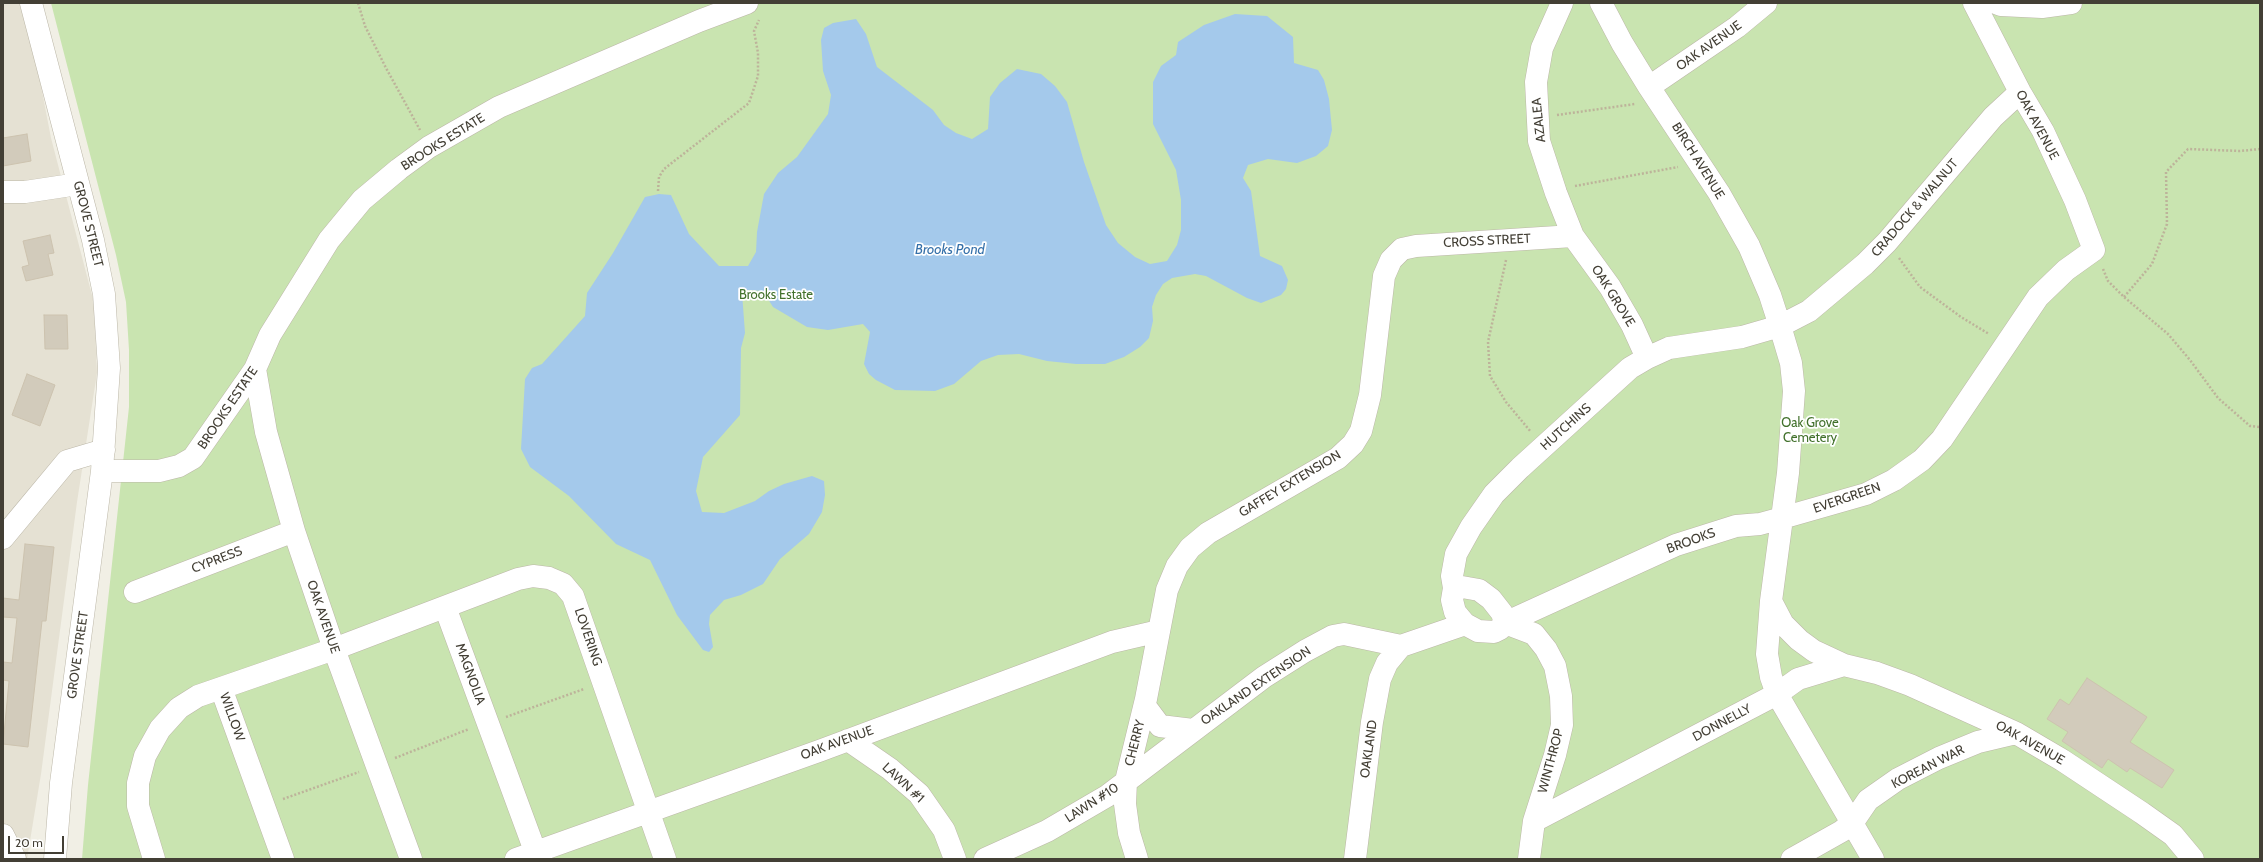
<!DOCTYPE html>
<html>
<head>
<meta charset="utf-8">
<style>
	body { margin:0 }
	#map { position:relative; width:2263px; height:862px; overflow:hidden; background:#f1efe5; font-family:Cabin,sans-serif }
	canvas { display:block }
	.frame { position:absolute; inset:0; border:4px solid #433f35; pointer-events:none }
	.scale { position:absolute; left:8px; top:836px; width:56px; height:18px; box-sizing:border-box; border:2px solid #433f35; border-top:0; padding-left:5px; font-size:12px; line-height:14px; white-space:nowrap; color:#433f35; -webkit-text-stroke:3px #fff; paint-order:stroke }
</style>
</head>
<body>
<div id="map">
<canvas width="2263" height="862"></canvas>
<div class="frame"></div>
<div class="scale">20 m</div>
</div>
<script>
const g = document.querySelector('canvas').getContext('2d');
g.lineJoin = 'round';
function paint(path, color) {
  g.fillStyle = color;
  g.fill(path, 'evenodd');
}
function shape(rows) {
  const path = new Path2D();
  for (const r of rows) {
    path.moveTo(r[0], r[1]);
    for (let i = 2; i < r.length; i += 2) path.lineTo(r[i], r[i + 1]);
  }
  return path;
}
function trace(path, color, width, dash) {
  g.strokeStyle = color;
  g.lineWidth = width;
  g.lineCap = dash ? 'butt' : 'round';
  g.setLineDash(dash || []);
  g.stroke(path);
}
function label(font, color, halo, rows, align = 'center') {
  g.font = font + ' Cabin,sans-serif';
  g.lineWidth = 3.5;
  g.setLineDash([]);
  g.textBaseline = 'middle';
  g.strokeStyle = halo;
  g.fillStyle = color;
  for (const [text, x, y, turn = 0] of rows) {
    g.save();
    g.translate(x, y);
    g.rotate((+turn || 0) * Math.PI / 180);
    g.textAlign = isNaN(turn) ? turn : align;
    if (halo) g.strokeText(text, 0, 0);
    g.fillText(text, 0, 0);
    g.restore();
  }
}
paint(shape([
	[3,3,25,3,51,138,94,303,97,373,77,502,41,774,27,859,3,859]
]), '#e5e1d3');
paint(shape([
	[51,3,2260,3,2260,859,82,859,88,785,129,407,129,350,126,302,116,255]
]), '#c9e4b0');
paint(shape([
	[1235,14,1267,16,1293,37,1294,63,1318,70,1324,80,1329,99,1332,130,1328,146,1316,156,1297,163,1268,159,1248,165,1243,178,1251,191,1260,256,1282,266,1288,280,1286,289,1281,295,1261,303,1247,298,1206,276,1195,274,1172,278,1163,284,1156,295,1152,307,1153,321,1149,338,1140,347,1124,357,1105,364,1076,364,1047,361,1019,354,998,355,981,361,954,384,935,391,895,390,876,380,869,374,864,364,870,332,863,324,828,330,807,327,773,307,763,291,749,290,742,293,745,333,741,348,740,415,703,457,696,491,702,512,724,513,755,501,769,491,784,484,812,476,824,481,825,495,822,512,809,534,780,559,763,584,741,595,724,600,710,615,709,624,713,647,709,652,703,650,677,615,650,560,616,544,569,496,530,467,521,449,525,379,532,368,542,364,585,316,587,293,613,253,645,197,659,194,671,195,689,234,719,266,748,266,756,252,757,232,764,194,778,173,797,157,828,114,831,95,823,71,821,40,824,28,833,23,856,19,866,34,877,67,933,110,944,125,956,133,972,139,988,129,990,97,1000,83,1017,69,1041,74,1055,86,1067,102,1084,162,1106,225,1118,243,1135,257,1150,264,1167,261,1177,245,1181,230,1181,200,1176,170,1153,124,1153,82,1161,66,1176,55,1178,42,1204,25]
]), '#a4c9eb');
const building = shape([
	[27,134,31,161,3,166,3,138,27,134],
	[50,235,54,253,48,254,53,275,26,281,22,267,29,265,23,241,50,235],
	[44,315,67,315,68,349,45,349,44,315],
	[27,374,55,385,40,426,12,415,27,374],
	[25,544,54,547,46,621,42,621,28,747,3,744,9,681,3,680,3,662,12,663,17,618,3,617,3,598,19,600,25,544],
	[2087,678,2147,717,2130,742,2174,770,2162,788,2130,768,2127,772,2108,759,2102,768,2062,741,2068,732,2047,719,2060,699,2069,705,2087,678]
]);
paint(building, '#d2cbbb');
trace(building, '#cdc3af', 1);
const minor = shape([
	[31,3,93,240,104,294,109,368,102,471,61,783,55,859],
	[1562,3,1542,48,1536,82,1539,141,1556,193,1573,236,1610,287,1632,325,1647,358],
	[1601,3,1622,43,1649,87,1719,193,1749,246,1770,295,1780,326,1791,363,1794,391,1788,473,1771,601,1767,654,1771,677,1777,694,1873,859],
	[1974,3,2020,92,2043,131,2075,200,2094,250,2066,270,2038,297,1942,439,1922,460,1894,480,1866,494,1782,518,1760,524,1736,526,1676,545,1505,623,1500,629,1494,632,1478,631,1465,624,1455,612,1452,600,1454,588,1452,576,1456,554,1471,527,1494,494,1520,468,1630,368,1647,358,1669,348,1742,337,1780,326,1809,311,1865,264,1887,242,1993,117,2020,92],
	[1996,3,2001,5,2042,7,2071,3],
	[1649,87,1737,27,1766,3],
	[3,192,25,192,78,184],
	[255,369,266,432,294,531,334,649,411,859],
	[102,471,159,471,179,466,193,458,255,369,270,335,329,240,362,200,399,169,429,147,499,107,699,21,747,3],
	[3,538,67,461,104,450],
	[1454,588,1462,587,1479,590,1491,599,1502,613,1505,623],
	[135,592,294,531],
	[1771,601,1783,624,1799,640,1814,651,1844,665,1877,673,1910,685,2016,733,2062,760,2142,813,2173,835,2193,859],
	[445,607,538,859],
	[1505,623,1534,634,1546,649,1555,666,1561,696,1562,725,1555,755,1534,821,1529,859],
	[1401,646,1465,624],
	[221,688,283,859],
	[1145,706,1160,726,1193,730],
	[848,740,890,769,919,794,944,830,955,859],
	[1534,821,1777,694,1798,679,1844,665],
	[3,835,15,859],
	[154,859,138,806,138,783,145,756,160,729,179,708,198,696,334,649,518,579,533,576,549,578,563,584,573,596,665,859],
	[516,859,819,751,1112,642,1159,631],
	[985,859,1047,831,1107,796,1264,677,1305,651,1333,636,1344,634,1401,646],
	[1137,859,1129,833,1125,804,1126,781,1146,699,1167,590,1177,566,1190,548,1208,533,1338,458,1353,444,1361,431,1370,395,1384,276,1391,260,1402,249,1416,246,1573,236],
	[1355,859,1372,722,1380,679,1387,663,1401,646],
	[1792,859,1842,831,1853,822,1868,800,1898,779,1939,758,1978,742,2016,733]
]);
trace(minor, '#bcb7a8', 23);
trace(shape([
	[358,3,365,26,386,68,420,130],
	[1557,115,1635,104],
	[1575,186,1678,167],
	[658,191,659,177,664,169,749,103,758,76,758,53,754,31,759,20],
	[1899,258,1920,287,1961,317,1989,334],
	[1506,260,1488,342,1490,376,1506,402,1531,432],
	[2103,269,2108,281,2124,297,2168,334,2190,360,2218,398,2250,426,2260,427],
	[2124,297,2152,264,2167,224,2166,172,2188,149,2240,151,2260,149],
	[506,717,584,689],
	[395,758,469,729],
	[283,799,359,772]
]), '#bdb39a', 2.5, [2, 2]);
trace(minor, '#fff', 22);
label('13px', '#433f35', '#fff', [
	["OAK AVENUE",1709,46,-35],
	["AZALEA",1539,120,-96],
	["OAK AVENUE",2037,125,62],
	["BROOKS ESTATE",443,142,-32],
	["BIRCH AVENUE",1698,161,58],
	["CRADOCK & WALNUT",1915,208,-49],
	["GROVE STREET",88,224,76],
	["CROSS STREET",1487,241,-3],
	["OAK GROVE",1613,296,58],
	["BROOKS ESTATE",228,408,-56],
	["HUTCHINS",1566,427,-42],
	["GAFFEY EXTENSION",1290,484,-31],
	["EVERGREEN",1847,498,-19],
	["BROOKS",1691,541,-20],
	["CYPRESS",217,560,-21],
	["OAK AVENUE",323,617,71],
	["LOVERING",588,637,71],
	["GROVE STREET",78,655,-82],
	["MAGNOLIA",470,674,70],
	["OAKLAND EXTENSION",1256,686,-34],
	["WILLOW",232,717,70],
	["DONNELLY",1722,723,-28],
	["OAK AVENUE",837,743,-20],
	["CHERRY",1135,743,-76],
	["OAK AVENUE",2030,743,29],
	["OAKLAND",1369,749,-82],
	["WINTHROP",1551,761,-75],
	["KOREAN WAR",1928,767,-27],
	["LAWN #1",903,783,43],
	["LAWN #10",1092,803,-33]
]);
label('13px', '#42712c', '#fff', [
	["Brooks Estate",776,295],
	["Oak Grove",1810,423],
	["Cemetery",1810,438]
]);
label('italic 14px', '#3570a9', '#fff', [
	["Brooks Pond",950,250]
]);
</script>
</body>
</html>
